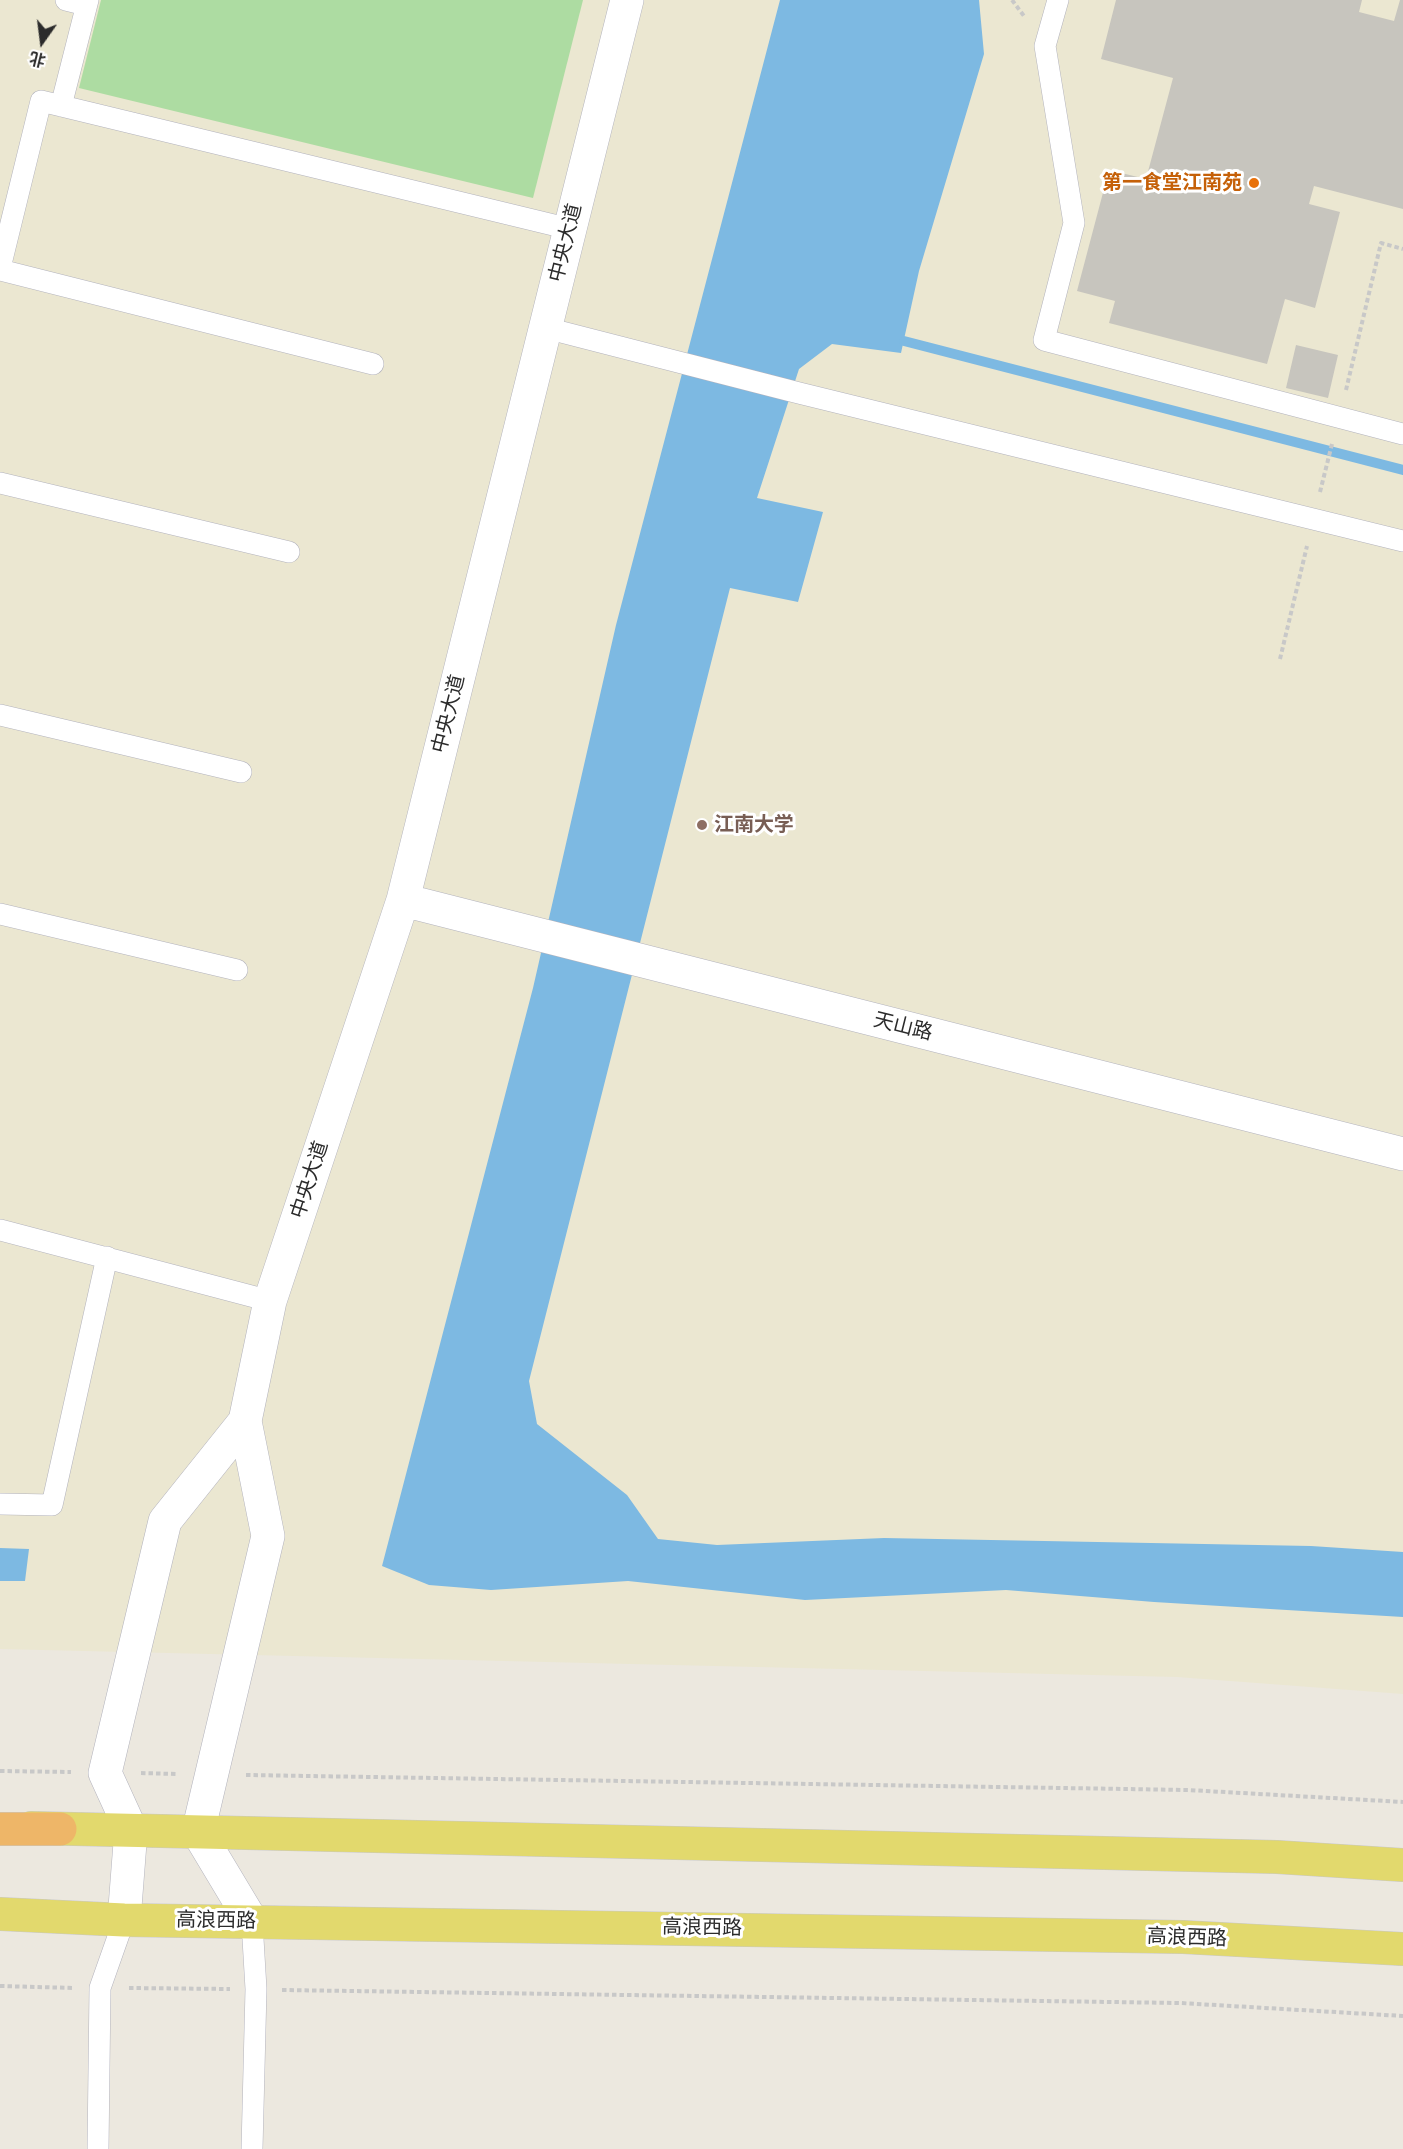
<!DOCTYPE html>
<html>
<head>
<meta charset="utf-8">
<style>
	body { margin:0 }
	#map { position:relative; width:1403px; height:2149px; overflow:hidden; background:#ece8df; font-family:Manrope,"Noto Sans SC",sans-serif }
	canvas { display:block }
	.north { position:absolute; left:12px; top:12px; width:60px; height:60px; -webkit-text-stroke:4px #fff; paint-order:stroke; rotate:194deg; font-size:16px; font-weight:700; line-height:24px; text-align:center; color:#2b2b2b }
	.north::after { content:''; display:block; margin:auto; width:21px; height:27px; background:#2b2b2b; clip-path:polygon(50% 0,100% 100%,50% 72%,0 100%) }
</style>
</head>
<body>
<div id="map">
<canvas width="1403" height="2149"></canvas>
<div class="north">北</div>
</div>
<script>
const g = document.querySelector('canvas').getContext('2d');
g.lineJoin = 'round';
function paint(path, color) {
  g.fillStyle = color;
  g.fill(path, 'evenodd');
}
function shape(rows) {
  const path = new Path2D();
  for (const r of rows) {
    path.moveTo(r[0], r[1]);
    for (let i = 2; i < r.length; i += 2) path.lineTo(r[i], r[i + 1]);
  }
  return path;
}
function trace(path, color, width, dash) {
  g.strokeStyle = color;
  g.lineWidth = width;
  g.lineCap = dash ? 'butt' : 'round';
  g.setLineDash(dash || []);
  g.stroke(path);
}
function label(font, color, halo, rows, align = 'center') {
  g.font = font + ' Manrope,"Noto Sans SC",sans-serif';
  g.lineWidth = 6;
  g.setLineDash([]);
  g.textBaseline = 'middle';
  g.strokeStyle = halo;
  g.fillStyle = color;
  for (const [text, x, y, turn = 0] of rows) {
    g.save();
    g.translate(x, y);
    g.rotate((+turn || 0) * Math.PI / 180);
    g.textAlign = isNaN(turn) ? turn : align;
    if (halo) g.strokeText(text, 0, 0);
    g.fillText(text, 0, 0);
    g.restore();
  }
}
paint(shape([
	[0,0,1403,0,1403,1694,1177,1677,0,1649]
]), '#ebe7d1');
paint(shape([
	[101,0,583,0,533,198,79,88]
]), '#addca2');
paint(shape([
	[780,0,979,0,984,54,919,271,901,353,832,344,799,369,757,498,823,512,798,602,730,588,529,1381,537,1424,627,1495,658,1539,717,1545,884,1538,1311,1546,1403,1552,1403,1617,1154,1602,1006,1590,805,1600,628,1581,491,1590,429,1585,382,1566,533,988,616,625],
	[0,1548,29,1549,25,1581,0,1581]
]), '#7db9e2');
trace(shape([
	[904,341,1403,470]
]), '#7db9e2', 10);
paint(shape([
	[1116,0,1362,0,1359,12,1394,21,1400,0,1403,0,1403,209,1314,186,1309,204,1340,212,1315,308,1285,299,1267,364,1109,323,1115,301,1077,291,1109,170,1146,179,1173,78,1101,59],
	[1296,345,1338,355,1328,398,1286,388]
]), '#c7c5be');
const lane = shape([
	[66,0,86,5],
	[1058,0,1045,46,1074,223,1044,340,1403,434],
	[61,106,88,0],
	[0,268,41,101,570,229],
	[0,270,373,364],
	[546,328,799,393,1403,541],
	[0,483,289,552],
	[0,715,241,772],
	[0,914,237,970],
	[0,1230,270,1301],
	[0,1504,52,1505,107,1257],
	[252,1922,256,1989,252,2149],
	[98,2149,100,1988,124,1920]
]);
const street = shape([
	[403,900,1403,1154],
	[124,1920,131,1830,105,1773,165,1521,245,1421],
	[252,1922,198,1832,268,1536,245,1421,270,1301,403,900,627,0]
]);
const primary = shape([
	[31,1828,1277,1857,1403,1865],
	[0,1914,124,1920,1183,1937,1403,1949]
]);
const highway = shape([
	[0,1829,60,1829]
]);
trace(lane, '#b3b3bd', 22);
trace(street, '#b3b3bd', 34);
trace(primary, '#c8c8c8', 34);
trace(highway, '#c8c8c8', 34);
trace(shape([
	[1012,0,1024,16],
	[1346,390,1381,243,1403,249],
	[1320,492,1332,444],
	[1280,659,1307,546],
	[0,1771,71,1772],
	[141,1773,176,1774],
	[246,1775,1188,1790,1403,1802],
	[0,1986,74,1988],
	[129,1988,230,1989],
	[282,1990,1180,2003,1403,2016]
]), '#c8c8c8', 4, [4.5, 3]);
trace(lane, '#fff', 21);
trace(street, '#fff', 33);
trace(primary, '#e2d96d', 33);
trace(highway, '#eeb668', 33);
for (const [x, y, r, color] of [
	[1254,183,6,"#e8710a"],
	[702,825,6,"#8d6e63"]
]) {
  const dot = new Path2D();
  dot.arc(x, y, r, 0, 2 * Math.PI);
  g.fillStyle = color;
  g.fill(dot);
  trace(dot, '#fff', 2);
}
label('bold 20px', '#c56008', '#fff', [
	["第一食堂江南苑",1242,183]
], 'right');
label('20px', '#2b2b2b', '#fff', [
	["中央大道",566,243,-76],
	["中央大道",449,714,-76],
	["天山路",903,1027,14],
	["中央大道",310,1180,-72],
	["高浪西路",216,1921,1],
	["高浪西路",702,1928,1],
	["高浪西路",1187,1938,2]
]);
label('bold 20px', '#785e54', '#fff', [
	["江南大学",714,825]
], 'left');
</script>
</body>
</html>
